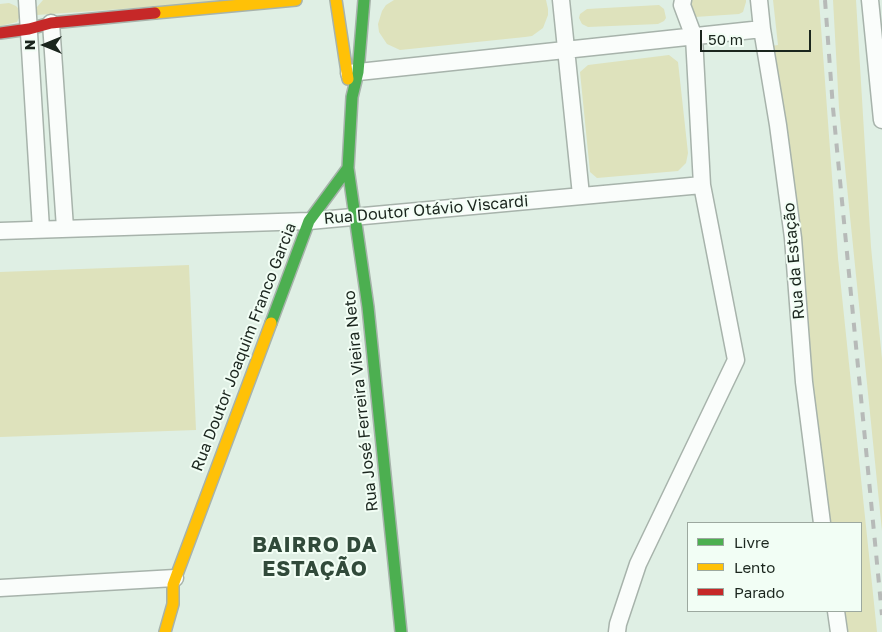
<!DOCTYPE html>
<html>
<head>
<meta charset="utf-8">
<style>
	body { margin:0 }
	#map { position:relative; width:882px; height:632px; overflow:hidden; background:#dfefe4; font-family:"Golos Text",sans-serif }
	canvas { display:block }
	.legend { position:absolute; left:687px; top:522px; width:175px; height:90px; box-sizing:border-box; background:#f2fef5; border:1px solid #9ca89f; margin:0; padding:6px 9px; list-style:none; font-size:15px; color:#1b261e }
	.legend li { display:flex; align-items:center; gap:10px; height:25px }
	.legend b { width:25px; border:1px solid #9ca89f }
	.north { position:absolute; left:20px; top:20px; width:50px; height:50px; -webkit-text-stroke:4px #f2fef5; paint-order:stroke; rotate:270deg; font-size:14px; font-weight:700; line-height:20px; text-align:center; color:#1b261e }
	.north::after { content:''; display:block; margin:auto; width:18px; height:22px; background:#1b261e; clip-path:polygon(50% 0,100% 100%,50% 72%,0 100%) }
	.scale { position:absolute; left:700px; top:30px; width:111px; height:22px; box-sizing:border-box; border:2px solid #1b261e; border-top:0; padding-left:6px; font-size:15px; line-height:18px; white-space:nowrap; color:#1b261e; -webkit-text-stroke:4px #f2fef5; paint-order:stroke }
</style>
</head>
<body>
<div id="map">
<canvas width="882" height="632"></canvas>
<ul class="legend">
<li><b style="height:6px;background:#4caf50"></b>Livre</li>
<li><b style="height:6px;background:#ffc107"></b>Lento</li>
<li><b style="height:6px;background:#c62828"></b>Parado</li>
</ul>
<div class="north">N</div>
<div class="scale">50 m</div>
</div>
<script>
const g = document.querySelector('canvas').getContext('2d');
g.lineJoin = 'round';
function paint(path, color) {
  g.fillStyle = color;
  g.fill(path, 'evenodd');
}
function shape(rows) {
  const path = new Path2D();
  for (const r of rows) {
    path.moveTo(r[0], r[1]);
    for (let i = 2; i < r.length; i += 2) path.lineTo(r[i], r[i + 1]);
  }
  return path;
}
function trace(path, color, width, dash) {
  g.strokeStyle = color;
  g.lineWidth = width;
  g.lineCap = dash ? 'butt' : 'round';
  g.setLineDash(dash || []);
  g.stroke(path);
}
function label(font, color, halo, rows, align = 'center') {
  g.font = font + ' "Golos Text",sans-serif';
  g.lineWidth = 4;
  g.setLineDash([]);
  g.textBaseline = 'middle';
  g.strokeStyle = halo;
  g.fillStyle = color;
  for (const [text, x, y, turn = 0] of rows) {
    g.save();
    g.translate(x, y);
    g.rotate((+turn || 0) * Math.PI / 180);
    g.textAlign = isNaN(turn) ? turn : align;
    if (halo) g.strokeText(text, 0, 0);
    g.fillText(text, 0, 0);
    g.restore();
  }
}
paint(shape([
	[43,0,247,0,37,15,37,7],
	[394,0,546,0,548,9,548,15,543,28,532,36,525,37,400,50,387,44,379,32,378,24,382,11,386,5],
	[689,0,746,0,746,2,743,12,739,14,695,17],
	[773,0,819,0,838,258,877,632,845,632,842,611,861,611,861,523,828,523,771,46,778,45],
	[833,0,856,0,871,247,882,359,882,531,839,108],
	[9,3,16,6,19,9,19,18,17,22,0,26,0,4],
	[659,5,664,9,666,18,664,21,658,24,588,27,582,24,579,18,580,14,587,9],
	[669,55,678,62,688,153,686,163,678,171,597,178,590,172,580,72,588,65],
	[189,265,196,430,0,437,0,272]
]), '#dee2bc');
const street = shape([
	[27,0,41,229],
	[561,0,581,195],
	[759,0,762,29,778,125,793,238,804,382,822,523],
	[870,0,882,120],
	[51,23,65,228],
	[349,73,762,29],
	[0,231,309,221,702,185],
	[0,588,175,578],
	[836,611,839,632],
	[617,632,618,624,638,564,736,360,702,185,694,37,682,5,683,0]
]);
const fast = shape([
	[348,168,368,307,401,632],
	[271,323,309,221,348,168,352,97,358,72,364,0]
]);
const slow = shape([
	[336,0,348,79],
	[155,13,296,0],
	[165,632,173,604,173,585,271,323]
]);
const jam = shape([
	[0,33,29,29,51,23,155,13]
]);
trace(street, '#a7b3ab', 19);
trace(fast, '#a7b3ab', 14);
trace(slow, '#a7b3ab', 14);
trace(jam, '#a7b3ab', 14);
trace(street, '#fafdfb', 16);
trace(fast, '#4caf50', 11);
trace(slow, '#ffc107', 11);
trace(jam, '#c62828', 11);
trace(shape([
	[825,0,833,108,882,615]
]), '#b7bab8', 4, [9, 9]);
label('16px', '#1b261e', '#f2fef5', [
	["Rua Doutor Otávio Viscardi",426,210,-5],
	["Rua da Estação",794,261,-95],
	["Rua Doutor Joaquim Franco Garcia",244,347,-69],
	["Rua José Ferreira Vieira Neto",361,401,-96]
]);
g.letterSpacing = '1px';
label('bold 21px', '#314a3a', '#f2fef5', [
	["BAIRRO DA",315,545],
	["ESTAÇÃO",315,569]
]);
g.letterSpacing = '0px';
</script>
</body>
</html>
